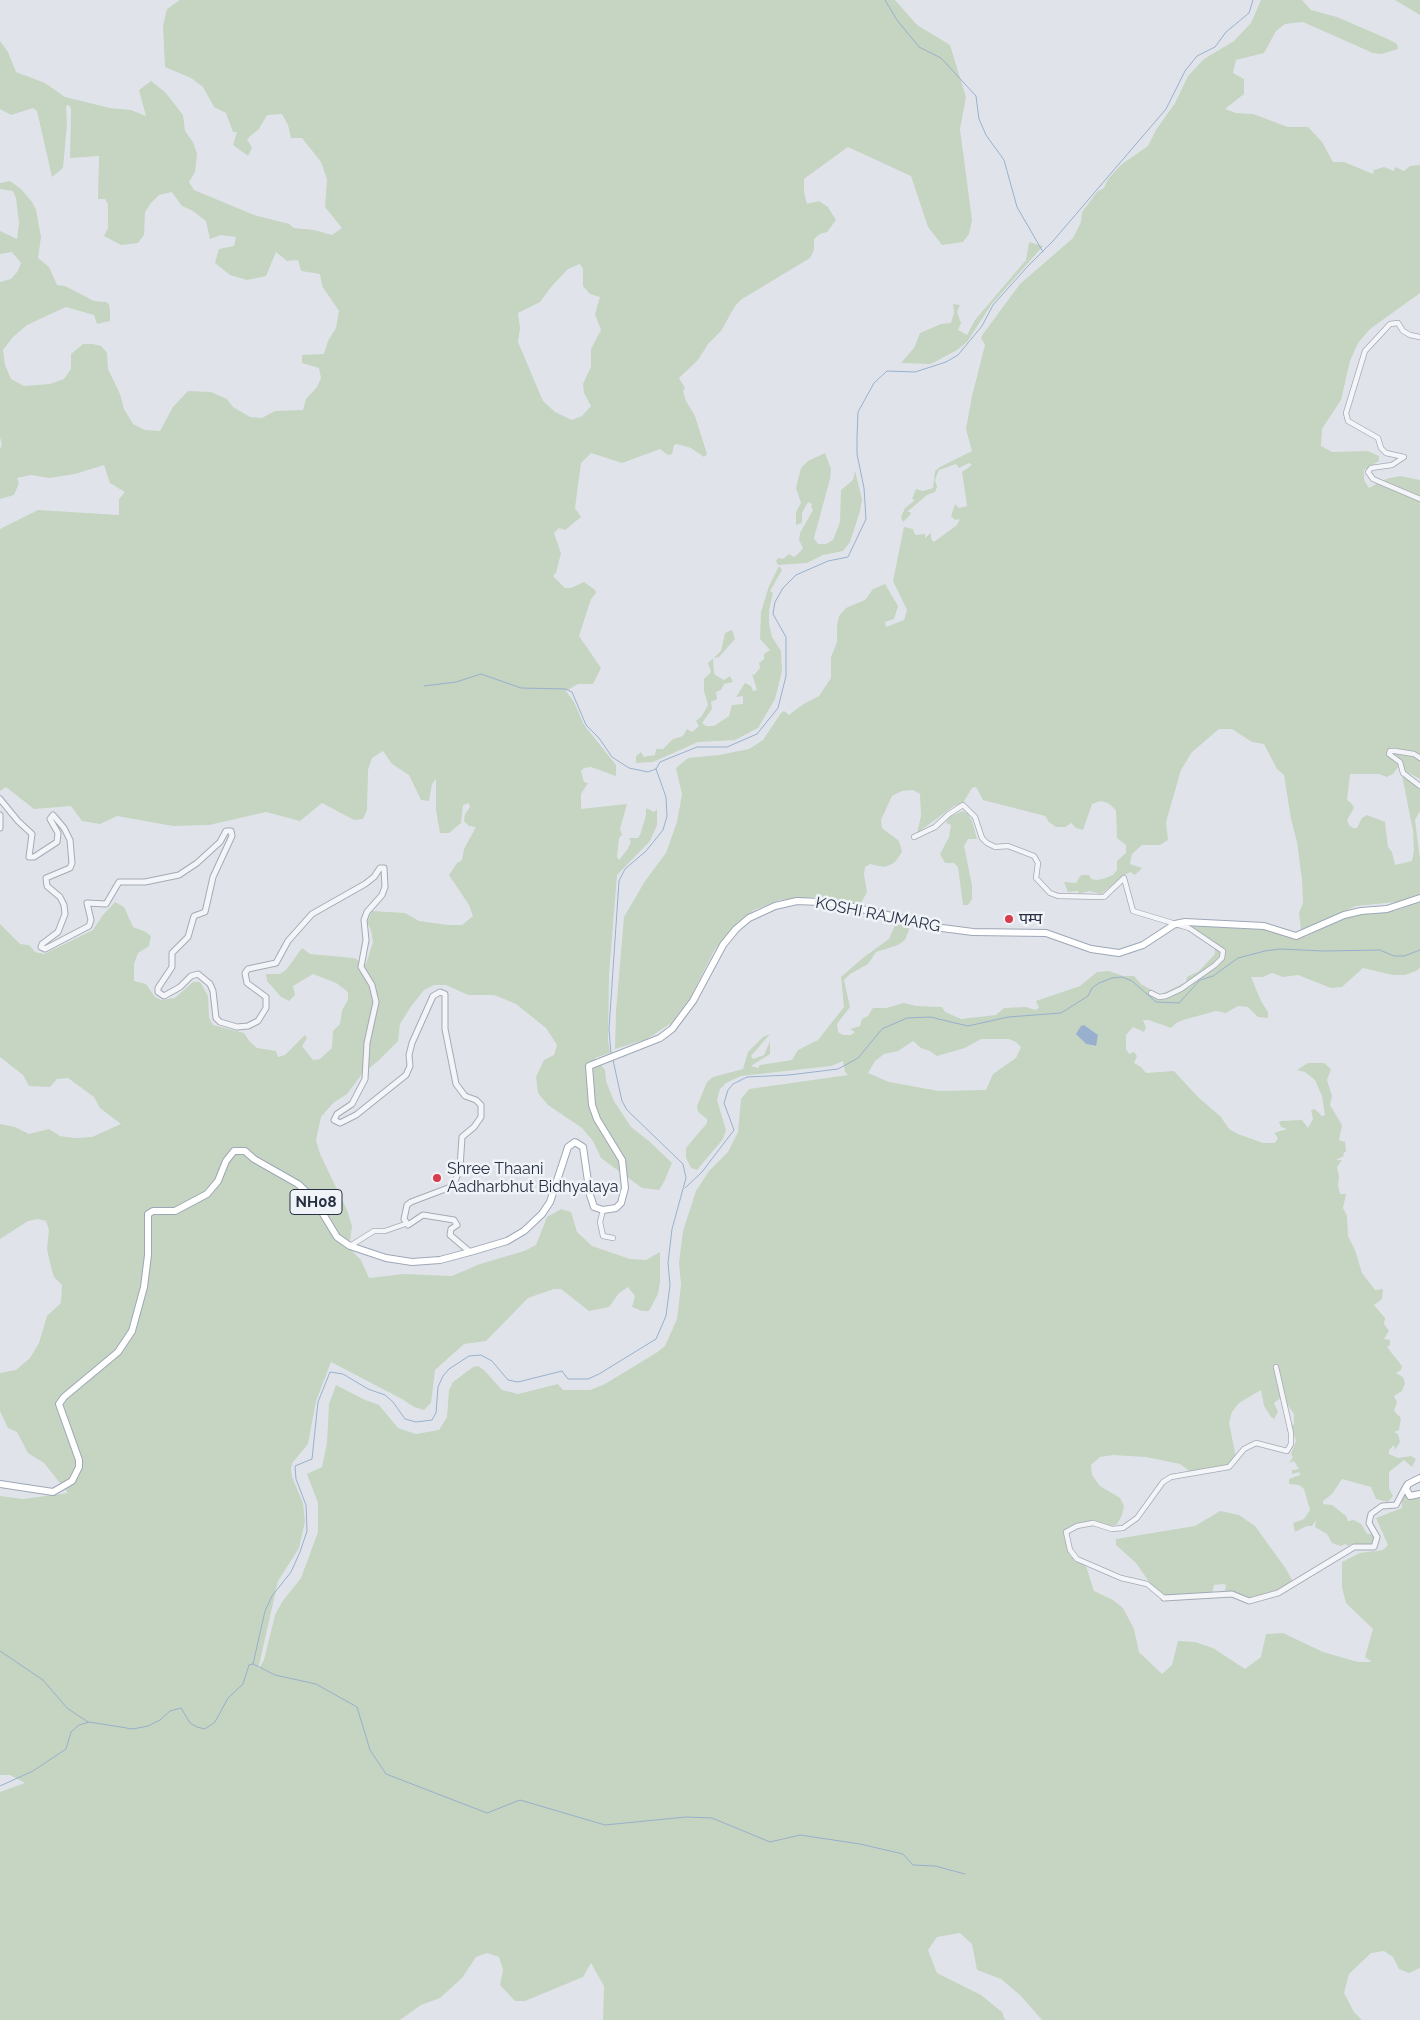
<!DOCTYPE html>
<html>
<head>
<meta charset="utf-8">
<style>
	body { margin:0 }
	canvas { display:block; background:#e0e4ea }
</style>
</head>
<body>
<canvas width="1420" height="2020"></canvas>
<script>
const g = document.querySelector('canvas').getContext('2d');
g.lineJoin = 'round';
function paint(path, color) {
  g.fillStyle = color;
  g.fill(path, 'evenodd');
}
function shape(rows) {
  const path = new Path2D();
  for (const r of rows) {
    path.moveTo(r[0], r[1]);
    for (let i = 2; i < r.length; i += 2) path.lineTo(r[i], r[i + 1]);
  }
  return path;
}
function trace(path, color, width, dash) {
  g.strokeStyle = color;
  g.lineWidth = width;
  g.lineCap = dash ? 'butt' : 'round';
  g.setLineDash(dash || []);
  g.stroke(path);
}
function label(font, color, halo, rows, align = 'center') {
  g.font = font + ' Raleway,"Noto Sans Devanagari",sans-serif';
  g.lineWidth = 5;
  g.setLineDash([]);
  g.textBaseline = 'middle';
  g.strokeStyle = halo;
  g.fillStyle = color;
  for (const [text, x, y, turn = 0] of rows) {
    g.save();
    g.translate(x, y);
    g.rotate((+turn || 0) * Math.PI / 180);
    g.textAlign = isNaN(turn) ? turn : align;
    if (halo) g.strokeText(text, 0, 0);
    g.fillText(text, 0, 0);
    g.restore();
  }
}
paint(shape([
	[180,0,895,0,917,25,950,45,966,97,960,129,972,220,969,234,963,242,942,245,928,227,911,176,848,147,841,152,804,179,804,192,807,204,819,201,828,207,836,220,827,232,820,234,814,239,814,250,810,258,742,299,735,306,721,331,708,344,698,360,679,378,685,388,683,391,686,401,695,416,707,454,704,457,691,448,677,444,674,445,672,454,668,455,660,449,622,463,591,453,581,463,575,508,581,517,565,530,559,528,554,533,561,553,556,573,553,576,565,588,571,588,584,582,595,590,596,593,591,599,579,636,601,668,593,684,578,684,566,691,574,702,584,725,616,765,616,776,591,767,584,768,581,771,584,782,588,783,581,794,581,809,627,804,620,829,622,835,619,838,617,857,619,860,627,850,631,842,629,838,638,838,640,835,646,815,646,808,654,812,657,809,657,825,650,841,617,875,609,975,608,1040,610,1053,595,1058,605,1070,606,1081,614,1101,631,1127,649,1141,672,1163,664,1182,659,1190,642,1188,601,1158,593,1141,582,1128,548,1105,538,1093,536,1077,544,1060,554,1055,557,1045,546,1028,516,1004,494,995,468,995,446,985,434,985,424,990,412,1005,400,1024,398,1041,378,1061,362,1074,347,1094,333,1103,321,1117,316,1140,320,1154,347,1210,352,1226,349,1248,361,1260,369,1278,404,1274,452,1276,480,1264,524,1251,536,1245,547,1217,561,1209,571,1212,577,1232,592,1246,630,1259,646,1260,660,1252,660,1282,658,1294,649,1311,642,1311,632,1307,635,1296,628,1287,619,1293,609,1307,589,1311,561,1289,554,1289,528,1298,486,1341,464,1344,435,1370,431,1403,424,1410,414,1407,402,1399,331,1362,316,1401,308,1444,293,1462,291,1468,292,1477,303,1503,305,1521,299,1548,278,1581,258,1670,264,1660,275,1615,282,1602,301,1578,318,1532,318,1503,307,1474,322,1467,327,1443,329,1404,336,1385,363,1399,379,1405,398,1428,416,1434,439,1430,447,1417,449,1390,453,1382,473,1367,478,1366,484,1370,502,1390,518,1394,558,1384,563,1390,590,1390,605,1384,656,1353,665,1346,677,1319,681,1285,679,1263,683,1231,696,1191,709,1171,728,1152,738,1132,741,1099,749,1089,848,1075,845,1072,843,1061,831,1066,741,1076,726,1083,720,1089,717,1100,726,1130,723,1139,697,1170,691,1168,686,1158,686,1148,707,1123,707,1119,698,1112,697,1106,707,1082,713,1077,743,1069,748,1052,763,1037,770,1034,751,1056,753,1059,764,1055,770,1041,770,1054,751,1066,758,1068,760,1065,792,1060,798,1050,818,1040,844,1007,841,977,864,957,889,939,896,923,910,927,905,940,898,945,876,952,868,964,850,974,844,980,850,1007,837,1024,838,1032,843,1035,851,1035,855,1032,850,1029,860,1026,862,1019,868,1016,873,1008,886,1008,904,1003,916,1006,942,1007,945,1012,961,1019,996,1015,1004,1008,1026,1007,1035,1010,1039,1008,1036,1001,1080,986,1097,972,1109,971,1123,976,1134,976,1141,984,1160,995,1186,982,1187,977,1199,971,1215,954,1215,949,1200,937,1187,930,1175,928,1194,923,1259,927,1291,938,1305,937,1352,914,1395,911,1420,901,1420,968,1416,971,1405,975,1393,975,1363,968,1342,987,1331,988,1298,975,1283,977,1272,973,1263,977,1251,977,1261,1001,1268,1012,1268,1018,1258,1017,1248,1007,1238,1006,1226,1013,1216,1011,1183,1020,1176,1023,1171,1028,1149,1020,1143,1020,1146,1028,1144,1032,1133,1027,1126,1035,1126,1049,1129,1054,1134,1052,1137,1056,1134,1063,1141,1067,1146,1073,1174,1071,1198,1097,1221,1117,1229,1129,1238,1134,1263,1143,1275,1143,1278,1138,1274,1133,1287,1129,1281,1127,1279,1122,1281,1121,1302,1120,1308,1128,1313,1119,1311,1110,1315,1109,1322,1116,1325,1115,1322,1096,1315,1080,1305,1072,1297,1070,1308,1063,1324,1063,1331,1069,1327,1080,1332,1096,1330,1105,1342,1125,1339,1140,1345,1142,1346,1151,1343,1154,1344,1156,1336,1160,1342,1160,1337,1167,1339,1176,1338,1186,1340,1194,1346,1194,1343,1208,1347,1216,1348,1236,1355,1250,1362,1273,1375,1290,1383,1289,1382,1299,1374,1305,1385,1318,1384,1324,1389,1331,1384,1339,1390,1340,1390,1345,1387,1347,1402,1366,1401,1370,1396,1373,1403,1377,1405,1383,1402,1391,1394,1396,1397,1402,1394,1411,1401,1418,1399,1430,1394,1432,1398,1434,1400,1442,1395,1450,1394,1445,1389,1450,1389,1454,1398,1458,1411,1456,1416,1459,1412,1467,1404,1460,1389,1472,1389,1488,1393,1496,1388,1502,1376,1499,1371,1487,1342,1479,1332,1494,1323,1501,1323,1504,1332,1505,1346,1516,1348,1521,1354,1520,1361,1524,1367,1534,1371,1534,1375,1539,1374,1544,1351,1544,1348,1546,1345,1544,1341,1546,1332,1543,1327,1534,1315,1527,1316,1520,1312,1526,1307,1526,1295,1532,1293,1523,1304,1519,1310,1510,1304,1489,1299,1485,1289,1484,1289,1479,1300,1475,1299,1472,1292,1474,1292,1470,1299,1469,1294,1461,1289,1463,1293,1457,1291,1454,1296,1441,1291,1426,1294,1424,1294,1414,1282,1397,1274,1403,1278,1412,1274,1419,1271,1417,1264,1406,1261,1390,1239,1403,1232,1412,1229,1423,1236,1457,1230,1465,1192,1473,1180,1464,1146,1457,1113,1455,1100,1457,1091,1465,1092,1475,1100,1486,1120,1498,1124,1506,1122,1515,1117,1524,1110,1527,1092,1524,1067,1529,1064,1537,1070,1556,1086,1566,1094,1591,1113,1600,1123,1608,1134,1629,1139,1652,1162,1674,1172,1665,1178,1641,1195,1642,1213,1648,1245,1669,1261,1657,1266,1634,1283,1633,1323,1652,1358,1662,1372,1662,1365,1657,1373,1629,1346,1603,1342,1587,1342,1562,1360,1553,1383,1550,1388,1545,1376,1518,1402,1508,1402,1494,1412,1497,1420,1496,1420,1968,1409,1973,1399,1969,1393,1957,1384,1951,1371,1953,1349,1974,1344,1993,1354,2012,1362,2020,1042,2020,1020,1995,1001,1979,977,1970,972,1944,960,1933,937,1937,928,1950,937,1973,981,1995,1002,2012,1005,2020,603,2020,604,1986,591,1963,583,1977,525,2001,515,2001,500,1985,503,1970,499,1957,487,1953,476,1957,462,1978,440,1998,421,2005,400,2020,0,2020,0,1792,25,1783,10,1775,0,1775,0,1496,23,1499,68,1493,44,1463,28,1453,17,1432,8,1428,0,1411,0,1373,16,1370,30,1358,39,1343,47,1316,61,1303,62,1285,54,1277,51,1267,47,1249,49,1230,46,1221,38,1219,28,1221,0,1239,0,1124,15,1127,29,1134,49,1129,60,1136,74,1138,92,1137,121,1124,100,1108,94,1097,68,1078,57,1079,50,1087,29,1086,23,1075,0,1057,0,924,20,944,29,945,35,952,44,954,93,930,103,915,115,902,124,907,133,927,144,931,151,936,149,946,138,953,134,964,134,981,146,984,155,997,161,1000,175,998,193,982,200,982,208,996,209,1018,213,1025,244,1033,250,1042,257,1048,276,1051,278,1057,285,1055,305,1035,307,1038,302,1046,313,1060,320,1059,332,1048,333,1031,340,1024,342,1010,348,1000,348,992,336,983,313,974,293,986,295,995,289,1001,281,997,267,981,266,974,280,974,286,970,302,948,310,954,354,958,366,964,373,942,371,930,367,922,372,911,405,913,419,921,448,925,462,925,473,916,469,905,449,875,457,863,462,860,464,849,476,827,469,826,464,821,465,814,470,807,469,803,463,805,461,823,449,833,440,833,436,810,436,779,432,784,429,801,421,800,409,775,392,764,383,751,372,758,368,770,367,810,363,819,354,820,322,803,300,821,266,812,209,825,173,826,117,816,100,824,82,821,71,806,34,809,6,787,0,791,0,529,38,510,119,515,119,499,125,492,110,483,104,465,75,474,49,478,31,475,17,478,19,483,14,495,0,499,0,449,2,445,0,437,0,282,11,279,18,271,21,263,12,252,0,254,0,231,17,239,19,223,16,198,13,191,0,189,0,183,10,181,21,189,32,202,36,210,41,237,38,258,49,267,57,285,65,286,94,301,106,302,109,304,110,312,110,321,97,324,94,315,66,307,27,325,13,337,3,350,5,365,11,379,24,386,50,384,64,379,71,369,71,354,83,344,93,344,101,346,107,353,108,369,120,394,124,409,133,424,145,430,160,431,173,407,188,391,211,392,227,399,233,407,250,417,262,418,275,411,303,410,306,399,317,387,321,378,319,368,302,363,302,355,324,354,328,341,336,328,339,311,322,286,320,274,301,271,298,260,287,261,276,252,266,276,247,280,230,275,215,263,219,249,234,246,236,237,221,235,210,239,206,221,193,211,182,206,172,192,159,195,151,203,145,212,144,235,138,243,121,245,104,236,108,228,108,204,105,199,98,199,99,156,70,158,71,109,69,105,66,106,67,124,63,168,52,177,37,111,33,108,11,115,0,109,0,41,8,52,16,72,45,83,65,97,110,108,131,110,146,116,139,90,151,81,165,92,183,115,185,131,193,142,197,154,195,172,189,182,194,190,254,215,289,224,294,228,314,230,332,235,342,228,325,207,327,179,321,162,302,138,291,138,288,125,282,114,267,115,259,129,247,139,252,148,248,156,233,145,237,132,233,132,226,113,214,107,203,87,191,78,165,67,163,26,167,9],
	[580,264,583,269,583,286,590,294,600,297,595,314,601,330,591,349,591,367,583,384,584,393,591,406,582,416,572,420,555,412,543,401,518,342,520,328,518,313,540,302,551,287,568,269],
	[1084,1025,1098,1035,1094,1049,1094,1046,1086,1044,1082,1040],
	[981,1039,1009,1039,1016,1042,1021,1047,1016,1058,993,1074,986,1090,939,1091,889,1082,868,1073,875,1061,884,1054,898,1051,913,1041,921,1048,930,1051,937,1056,965,1048],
	[1261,0,1302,0,1311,10,1337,17,1390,40,1397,44,1398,49,1382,54,1373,53,1303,22,1285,24,1276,31,1264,53,1236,60,1233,73,1244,79,1244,94,1225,109,1236,113,1253,114,1288,127,1308,127,1322,142,1333,162,1344,162,1373,174,1374,170,1384,167,1394,171,1395,167,1404,171,1410,166,1420,165,1420,293,1370,329,1358,343,1350,361,1341,400,1322,429,1321,446,1332,452,1368,451,1379,456,1379,461,1364,470,1364,480,1369,488,1386,479,1400,476,1420,480,1420,779,1398,767,1393,774,1387,777,1379,774,1350,774,1347,800,1352,804,1354,808,1347,820,1349,825,1353,828,1357,828,1362,818,1367,815,1385,822,1388,847,1392,852,1395,865,1412,861,1414,850,1413,831,1402,775,1420,789,1420,811,1415,820,1420,859,1420,894,1397,902,1356,906,1301,930,1299,913,1303,903,1302,880,1297,842,1291,819,1284,775,1277,769,1264,744,1252,742,1232,729,1219,729,1192,752,1181,770,1166,822,1168,840,1160,845,1142,845,1132,854,1130,864,1142,868,1135,875,1130,872,1125,875,1101,894,1089,891,1079,894,1078,891,1068,892,1064,882,1076,883,1081,875,1089,875,1091,879,1096,880,1103,879,1113,875,1117,870,1117,861,1126,853,1126,845,1117,838,1116,810,1108,803,1100,801,1092,804,1083,830,1076,828,1071,823,1065,827,1056,827,1049,822,1045,816,983,800,976,787,972,788,963,803,954,806,917,833,921,816,920,794,913,790,902,791,892,796,881,820,882,828,899,841,902,852,895,862,890,865,884,867,870,864,865,867,864,874,867,892,860,905,819,897,779,900,754,910,739,921,715,949,690,998,671,1023,647,1039,615,1049,616,1011,624,917,645,881,666,853,677,822,682,794,676,768,688,758,719,755,749,749,763,740,781,713,784,711,789,715,802,705,819,696,831,678,831,657,837,642,837,626,839,616,846,608,865,600,873,589,885,584,898,606,894,619,885,622,886,627,904,620,907,610,893,581,904,527,913,529,915,535,925,534,925,538,931,533,931,539,934,542,957,525,960,519,955,520,951,516,955,504,959,508,967,506,962,472,972,465,969,463,959,468,956,464,939,470,935,480,937,487,935,492,927,495,907,512,911,512,910,515,903,522,901,517,905,508,915,500,912,499,916,489,923,491,933,488,935,471,940,467,972,451,966,429,972,396,985,345,981,338,983,334,1020,284,1073,238,1081,222,1082,212,1097,192,1104,188,1108,179,1122,164,1148,146,1156,130,1175,103,1188,76,1204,59,1234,41,1251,23],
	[1395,0,1420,0,1420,15],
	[1029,242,1043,246,991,305,967,342,957,350,931,364,901,363,914,348,920,333,941,324,951,323,954,313,953,304,960,305,957,312,961,323,958,330,967,335,975,320,1026,260],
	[825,453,831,469,830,479,814,538,818,544,826,544,833,540,840,522,841,490,853,480,855,471,862,499,860,511,850,542,843,551,823,555,807,563,778,565,776,561,778,558,783,559,789,554,794,557,800,552,803,548,799,540,800,533,813,510,811,507,812,504,808,502,802,513,802,523,796,525,796,512,801,503,796,488,801,468,808,461],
	[779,566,782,570,770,591,773,593,769,610,769,624,772,637,781,651,782,671,775,699,758,728,735,740,698,742,653,762,636,763,636,756,641,752,644,757,655,755,656,749,663,749,673,739,683,736,687,729,692,732,699,726,696,721,702,716,708,705,704,691,704,679,711,672,708,663,721,651,725,633,732,630,735,639,719,657,713,658,714,672,715,675,724,680,730,676,733,682,724,684,721,690,716,692,717,699,711,702,712,709,702,723,706,726,714,726,729,716,732,705,743,704,743,696,736,697,745,683,751,686,753,691,757,690,752,674,754,675,760,668,759,663,764,659,764,654,770,650,760,639,761,612,769,586],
	[963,811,968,814,972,821,977,839,968,839,964,846,972,885,972,899,968,905,963,905,958,867,954,863,945,863,940,854,949,837,951,825,946,823,949,817],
	[1220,1511,1239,1515,1255,1526,1286,1569,1292,1580,1290,1583,1280,1590,1249,1600,1225,1591,1226,1585,1223,1584,1214,1585,1212,1593,1167,1597,1150,1583,1136,1563,1116,1545,1116,1539,1195,1526]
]), '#c5d5c1');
paint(shape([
	[1084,1025,1098,1035,1096,1046,1086,1044,1076,1034,1081,1026]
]), '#98b0cd');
trace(shape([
	[885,0,897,20,919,47,941,58,976,96,979,119,986,135,1004,160,1017,207,1043,252],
	[424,686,456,682,481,674,521,688,566,689,572,692,586,725,599,738,612,757,629,768,648,772,656,769,660,762,697,747,727,747,757,734,778,708,786,676,786,637,773,614,775,602,783,588,796,575,828,561,848,557,866,519,864,488,857,454,857,437,858,412,874,383,887,371,915,372,946,362,958,355,982,326,993,305,1028,266,1053,241,1166,109,1185,71,1197,56,1215,47,1226,32,1249,13,1253,0],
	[611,1054,609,1029,619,881,625,869,646,851,663,830,667,816,666,797,656,769],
	[685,1188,702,1172,734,1130,724,1103,728,1090,733,1084,747,1077,789,1075,838,1069,858,1058,882,1029,907,1018,930,1017,968,1026,1008,1017,1061,1013,1088,996,1092,988,1099,983,1112,978,1122,977,1132,981,1156,1002,1179,1003,1200,980,1213,976,1238,958,1265,951,1280,949,1324,951,1380,950,1394,956,1404,956,1420,950],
	[0,1651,43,1680,67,1708,88,1722],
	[253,1664,275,1675,316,1684,357,1707,370,1750,386,1774,487,1813,520,1800,605,1825,686,1817,712,1818,770,1842,800,1835,860,1844,903,1854,913,1865,935,1866,965,1874],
	[0,1786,33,1771,66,1749,71,1732,79,1725,89,1722,133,1729,148,1726,160,1720,170,1711,181,1708,190,1723,197,1727,205,1729,215,1722,228,1698,243,1684,249,1665,253,1664,265,1611,272,1596,291,1572,300,1552,307,1531,306,1505,296,1479,295,1466,312,1459,318,1402,330,1372,343,1374,368,1389,385,1395,393,1402,405,1419,416,1422,432,1420,436,1413,438,1387,443,1376,449,1369,469,1356,481,1355,492,1361,508,1380,518,1382,562,1371,568,1379,588,1379,599,1374,656,1339,666,1316,670,1285,668,1263,672,1229,686,1178,683,1164,627,1110,622,1101,613,1060]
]), '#98b0cd', 1);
const minor = shape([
	[1420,337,1410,335,1403,331,1398,323,1390,324,1378,337,1365,351,1346,413,1348,421,1378,438,1381,448,1386,453,1404,457,1392,465,1371,468,1368,472,1373,479,1420,499],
	[1420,758,1414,754,1395,751,1390,751,1389,754,1400,762,1403,773,1420,786],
	[914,837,935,827,949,814,963,805,975,817,982,838,987,843,995,847,1008,846,1034,856,1038,863,1036,878,1050,893,1058,896,1104,897,1124,878,1133,911,1189,928,1223,951,1222,958,1215,965,1181,989,1166,996,1159,997,1151,993],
	[603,1210,600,1222,603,1236,613,1238],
	[350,1246,374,1231,385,1231,405,1224],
	[1164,1598,1147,1584,1121,1578,1077,1559,1070,1550,1066,1532,1077,1526,1093,1523,1112,1529,1123,1528,1137,1518,1163,1482,1171,1477,1229,1467,1244,1449,1256,1443,1287,1451,1291,1444,1291,1433,1276,1367]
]);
const tertiary = shape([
	[0,799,18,821,32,834,29,857,34,857,57,842,58,833,50,819,53,815,64,828,70,840,72,863,70,868,46,878,47,886,60,897,64,905,65,914,58,932,42,944,41,947,45,949,89,926,91,920,87,903,106,904,119,882,145,882,179,875,197,863,220,842,226,831,231,831,232,836,213,877,206,908,205,912,194,916,188,937,172,953,172,967,158,988,158,992,164,996,180,987,191,976,198,974,210,984,213,991,216,1018,220,1022,237,1027,248,1026,258,1021,266,1008,266,997,247,983,245,973,248,969,276,963,288,941,312,914,365,884,374,877,380,868,384,868,385,887,382,895,367,912,364,920,366,940,361,967,372,985,376,1002,367,1043,365,1079,352,1104,337,1114,334,1120,340,1123,356,1115,406,1075,410,1066,409,1055,412,1043,433,996,440,992,445,994,445,1029,456,1084,465,1096,476,1100,481,1105,481,1117,474,1127,462,1137,460,1168,454,1184,448,1188,411,1202,407,1205,404,1219,408,1225,423,1215,454,1220,457,1225,451,1229,450,1235,470,1252],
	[0,815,0,828],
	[1164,1598,1232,1594,1249,1601,1278,1593,1354,1547,1374,1547,1377,1537,1369,1523,1371,1514,1382,1506,1396,1505,1406,1486]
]);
const primary = shape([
	[1420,1478,1408,1484,1406,1489,1410,1496,1420,1494],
	[0,1484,53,1492,72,1481,79,1467,79,1460,59,1404,64,1397,118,1352,132,1331,144,1287,148,1255,148,1214,153,1211,175,1211,207,1194,218,1181,226,1161,234,1151,245,1151,254,1159,298,1184,314,1199,337,1237,350,1246,386,1258,412,1262,440,1260,470,1252,507,1241,524,1231,542,1214,550,1202,568,1147,575,1142,583,1147,590,1195,594,1207,603,1210,616,1208,621,1203,625,1188,622,1160,597,1119,592,1105,589,1066,660,1038,672,1029,693,1001,723,945,736,929,749,918,775,906,797,901,820,902,849,906,942,928,973,932,1046,933,1091,949,1119,953,1143,945,1175,924,1185,922,1264,926,1296,936,1344,915,1361,911,1387,909,1420,898]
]);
trace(minor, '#a5aab5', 6);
trace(tertiary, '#a5aab5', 7);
trace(primary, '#9ea7b7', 8);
trace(minor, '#f3f5f8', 4.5);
trace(tertiary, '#f3f5f8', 5);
trace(primary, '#fff', 6);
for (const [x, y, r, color] of [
	[1009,919,5,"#d93c4d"],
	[437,1178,5,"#d93c4d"]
]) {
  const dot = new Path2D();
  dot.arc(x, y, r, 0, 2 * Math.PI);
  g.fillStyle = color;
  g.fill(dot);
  trace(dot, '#f0f3f7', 2);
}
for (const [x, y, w] of [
	[316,1202,52]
]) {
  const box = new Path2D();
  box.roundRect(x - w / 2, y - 12.5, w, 25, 4);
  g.fillStyle = '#f0f3f7';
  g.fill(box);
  trace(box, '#273043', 1);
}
label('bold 15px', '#273043', null, [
	["NH08",316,1202]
]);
label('16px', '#273043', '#f0f3f7', [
	["KOSHI RAJMARG",878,915,11]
]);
label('16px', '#273043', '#f0f3f7', [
	["पम्प",1019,919],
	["Shree Thaani",447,1169],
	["Aadharbhut Bidhyalaya",447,1187]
], 'left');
</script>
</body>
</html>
